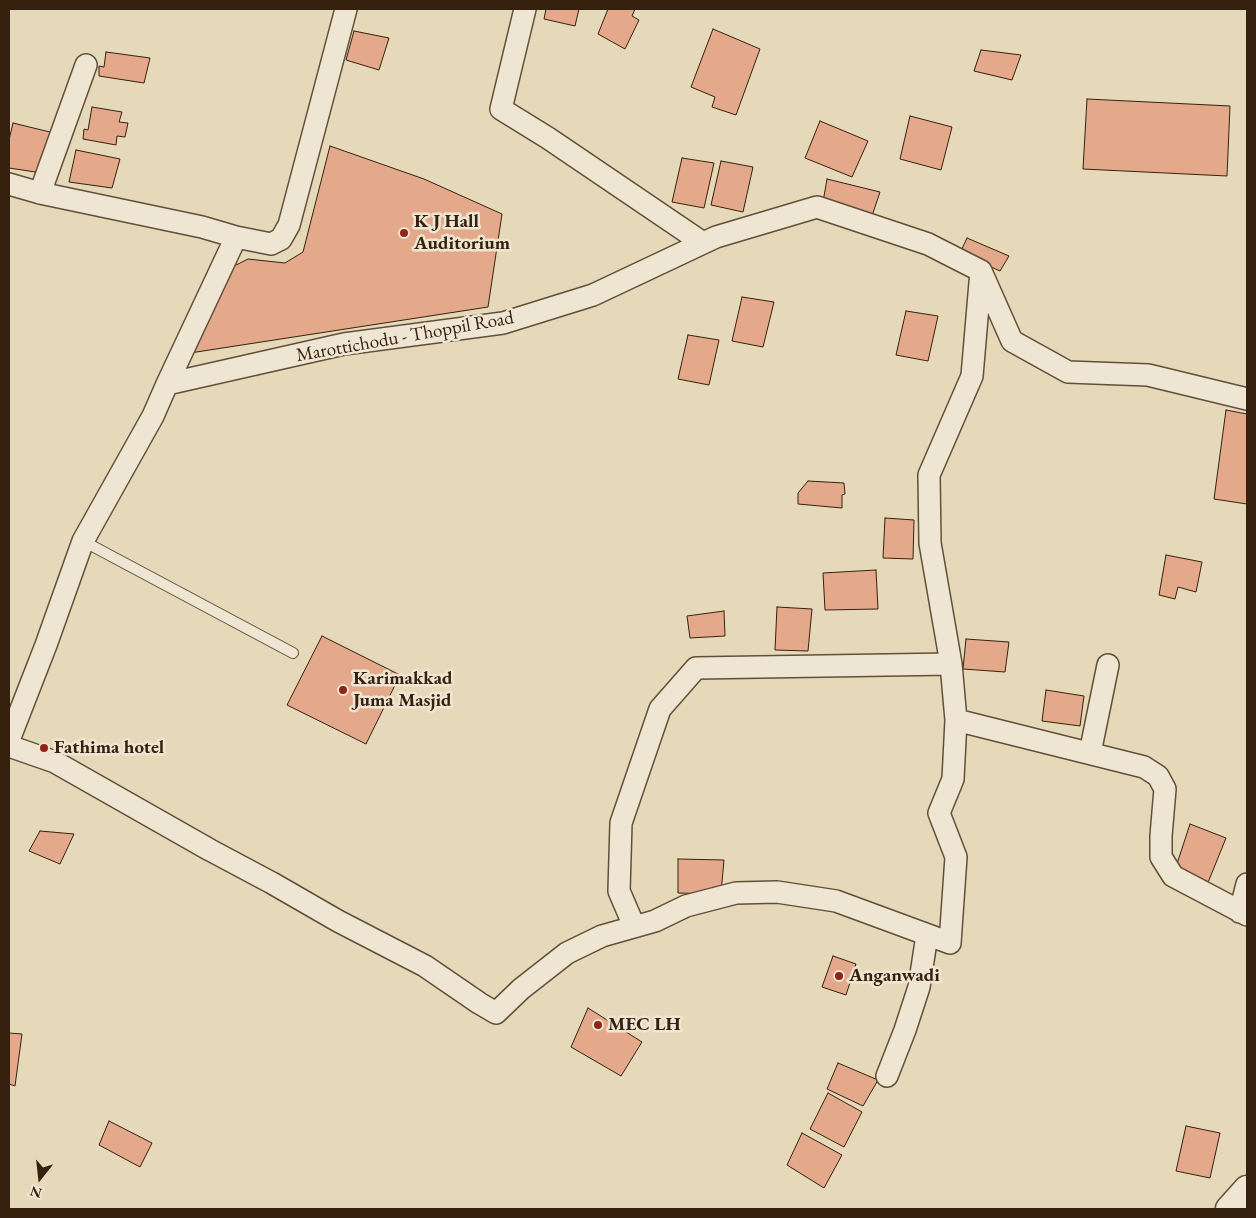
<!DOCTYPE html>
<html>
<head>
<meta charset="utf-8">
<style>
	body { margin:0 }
	#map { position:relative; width:1256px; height:1218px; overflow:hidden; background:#e5d9b9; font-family:"EB Garamond",serif }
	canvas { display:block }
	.frame { position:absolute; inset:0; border:10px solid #36210e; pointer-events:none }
	.north { position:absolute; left:15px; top:1153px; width:50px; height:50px; -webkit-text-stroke:4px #eee6d2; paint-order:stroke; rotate:196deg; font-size:14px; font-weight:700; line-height:20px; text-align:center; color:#36210e }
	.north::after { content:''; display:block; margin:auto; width:18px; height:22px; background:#36210e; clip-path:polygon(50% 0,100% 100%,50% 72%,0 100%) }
</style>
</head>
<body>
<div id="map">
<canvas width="1256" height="1218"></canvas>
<div class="frame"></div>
<div class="north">N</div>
</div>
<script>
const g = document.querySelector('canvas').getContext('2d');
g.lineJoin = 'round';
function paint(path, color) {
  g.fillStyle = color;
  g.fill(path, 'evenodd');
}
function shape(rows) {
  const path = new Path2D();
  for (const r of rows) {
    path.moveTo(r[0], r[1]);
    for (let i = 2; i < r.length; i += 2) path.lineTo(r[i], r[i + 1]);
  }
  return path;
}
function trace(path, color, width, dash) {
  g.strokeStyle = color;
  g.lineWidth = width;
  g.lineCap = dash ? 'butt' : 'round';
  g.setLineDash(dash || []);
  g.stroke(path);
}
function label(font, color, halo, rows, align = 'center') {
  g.font = font + ' "EB Garamond",serif';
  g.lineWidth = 5;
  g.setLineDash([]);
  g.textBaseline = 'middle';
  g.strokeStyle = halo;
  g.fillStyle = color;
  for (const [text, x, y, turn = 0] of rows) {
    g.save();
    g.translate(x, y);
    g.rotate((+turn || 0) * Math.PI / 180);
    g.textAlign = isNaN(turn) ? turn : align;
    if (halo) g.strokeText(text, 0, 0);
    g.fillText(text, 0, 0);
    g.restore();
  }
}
const building = shape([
	[546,9,579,9,575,26,544,19,546,9],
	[608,9,635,9,632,16,639,20,625,49,598,34,608,9],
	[713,29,760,49,736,115,712,107,715,97,691,87,713,29],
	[354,31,389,38,379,70,346,60,354,31],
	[981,50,1021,55,1012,80,974,71,981,50],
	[106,52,150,58,144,83,99,76,99,66,104,67,106,52],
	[1087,99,1230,106,1227,176,1083,169,1087,99],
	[92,107,122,112,119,122,128,123,125,137,117,136,116,145,83,139,84,129,88,130,92,107],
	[910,116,952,127,941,170,900,159,910,116],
	[820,121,868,141,852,177,805,158,820,121],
	[13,123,54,133,42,173,9,168,9,140,13,123],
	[330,146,424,179,502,214,488,307,190,353,234,266,248,259,285,263,303,252,330,146],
	[76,150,120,159,112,188,69,182,76,150],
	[682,158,714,163,704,208,672,202,682,158],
	[721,161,753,167,743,212,711,205,721,161],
	[827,179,880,192,872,216,823,202,827,179],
	[967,238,1009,256,1000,271,960,253,967,238],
	[742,297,774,302,763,347,732,341,742,297],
	[906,311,938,316,928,361,896,355,906,311],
	[688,335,719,340,709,385,678,379,688,335],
	[1226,410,1247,414,1247,504,1214,499,1226,410],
	[808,481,844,483,845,494,842,495,842,508,798,504,798,493,808,481],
	[885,518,914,520,913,559,883,558,885,518],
	[1166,555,1202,562,1196,592,1178,587,1175,599,1159,595,1166,555],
	[876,570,878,609,825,610,823,573,876,570],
	[777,607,812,609,808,651,775,650,777,607],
	[724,611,725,636,690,638,687,616,724,611],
	[322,636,400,675,366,744,287,705,322,636],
	[966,639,1009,642,1005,672,963,669,966,639],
	[1046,690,1084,696,1080,726,1042,721,1046,690],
	[1190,824,1226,838,1207,885,1174,873,1190,824],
	[40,831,74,834,60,864,29,851,40,831],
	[678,859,724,860,721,893,716,894,678,893,678,859],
	[833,956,856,964,846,995,822,987,833,956],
	[588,1008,642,1042,621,1076,571,1047,588,1008],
	[9,1033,22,1034,15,1086,9,1084,9,1033],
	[838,1063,878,1080,863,1106,827,1089,838,1063],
	[828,1093,862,1112,844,1147,810,1129,828,1093],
	[109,1121,152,1143,140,1167,99,1145,109,1121],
	[1186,1126,1220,1133,1210,1178,1176,1171,1186,1126],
	[802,1133,842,1155,824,1188,787,1165,802,1133]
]);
paint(building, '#e4a88b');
trace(building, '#36210e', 1);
const service = shape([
	[83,541,293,653]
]);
const minor = shape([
	[525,9,501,109,548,138,703,243],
	[9,184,40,193,202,227,236,237,271,244,281,239,289,225,346,9],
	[40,193,86,65],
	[167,384,236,237],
	[956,720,1144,767,1158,776,1165,789,1161,836,1161,857,1173,876,1247,915],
	[9,740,46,645,83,541,153,416,167,384,344,344,503,323,593,295,716,237,817,207,928,244,981,271,1012,341,1068,372,1148,375,1247,399],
	[9,746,55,762,210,850,272,883,338,921,425,966,479,1003,496,1013,521,989,567,953,602,936,655,921,686,906,736,893,777,892,836,901,950,943,956,857,939,813,953,779,956,720,951,664,930,543,929,475,972,376,981,271],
	[1090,753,1108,665],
	[1240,912,1247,884],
	[634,926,619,891,621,823,660,709,696,668,951,664],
	[887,1076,905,1030,919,987,927,935]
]);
const tertiary = shape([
	[1229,1209,1247,1189]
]);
trace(service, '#624f39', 12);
trace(minor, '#624f39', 24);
trace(tertiary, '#624f39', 29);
trace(service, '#eee6d2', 10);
trace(minor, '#eee6d2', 21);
trace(tertiary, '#eee6d2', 26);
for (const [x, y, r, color] of [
	[404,233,5,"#8f2418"],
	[343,690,5,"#8f2418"],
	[44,748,5,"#8f2418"],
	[839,976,5,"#8f2418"],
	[598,1025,5,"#8f2418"]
]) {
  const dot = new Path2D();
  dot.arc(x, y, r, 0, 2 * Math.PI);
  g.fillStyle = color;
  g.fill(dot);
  trace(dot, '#eee6d2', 2);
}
label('bold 19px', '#36210e', '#eee6d2', [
	["K J Hall",414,222],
	["Auditorium",414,244],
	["Karimakkad",353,679],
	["Juma Masjid",353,701],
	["Fathima hotel",54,748],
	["Anganwadi",849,976],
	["MEC LH",608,1025]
], 'left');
label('19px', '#36210e', '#eee6d2', [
	["Marottichodu - Thoppil Road",405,337,-10]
]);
</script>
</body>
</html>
